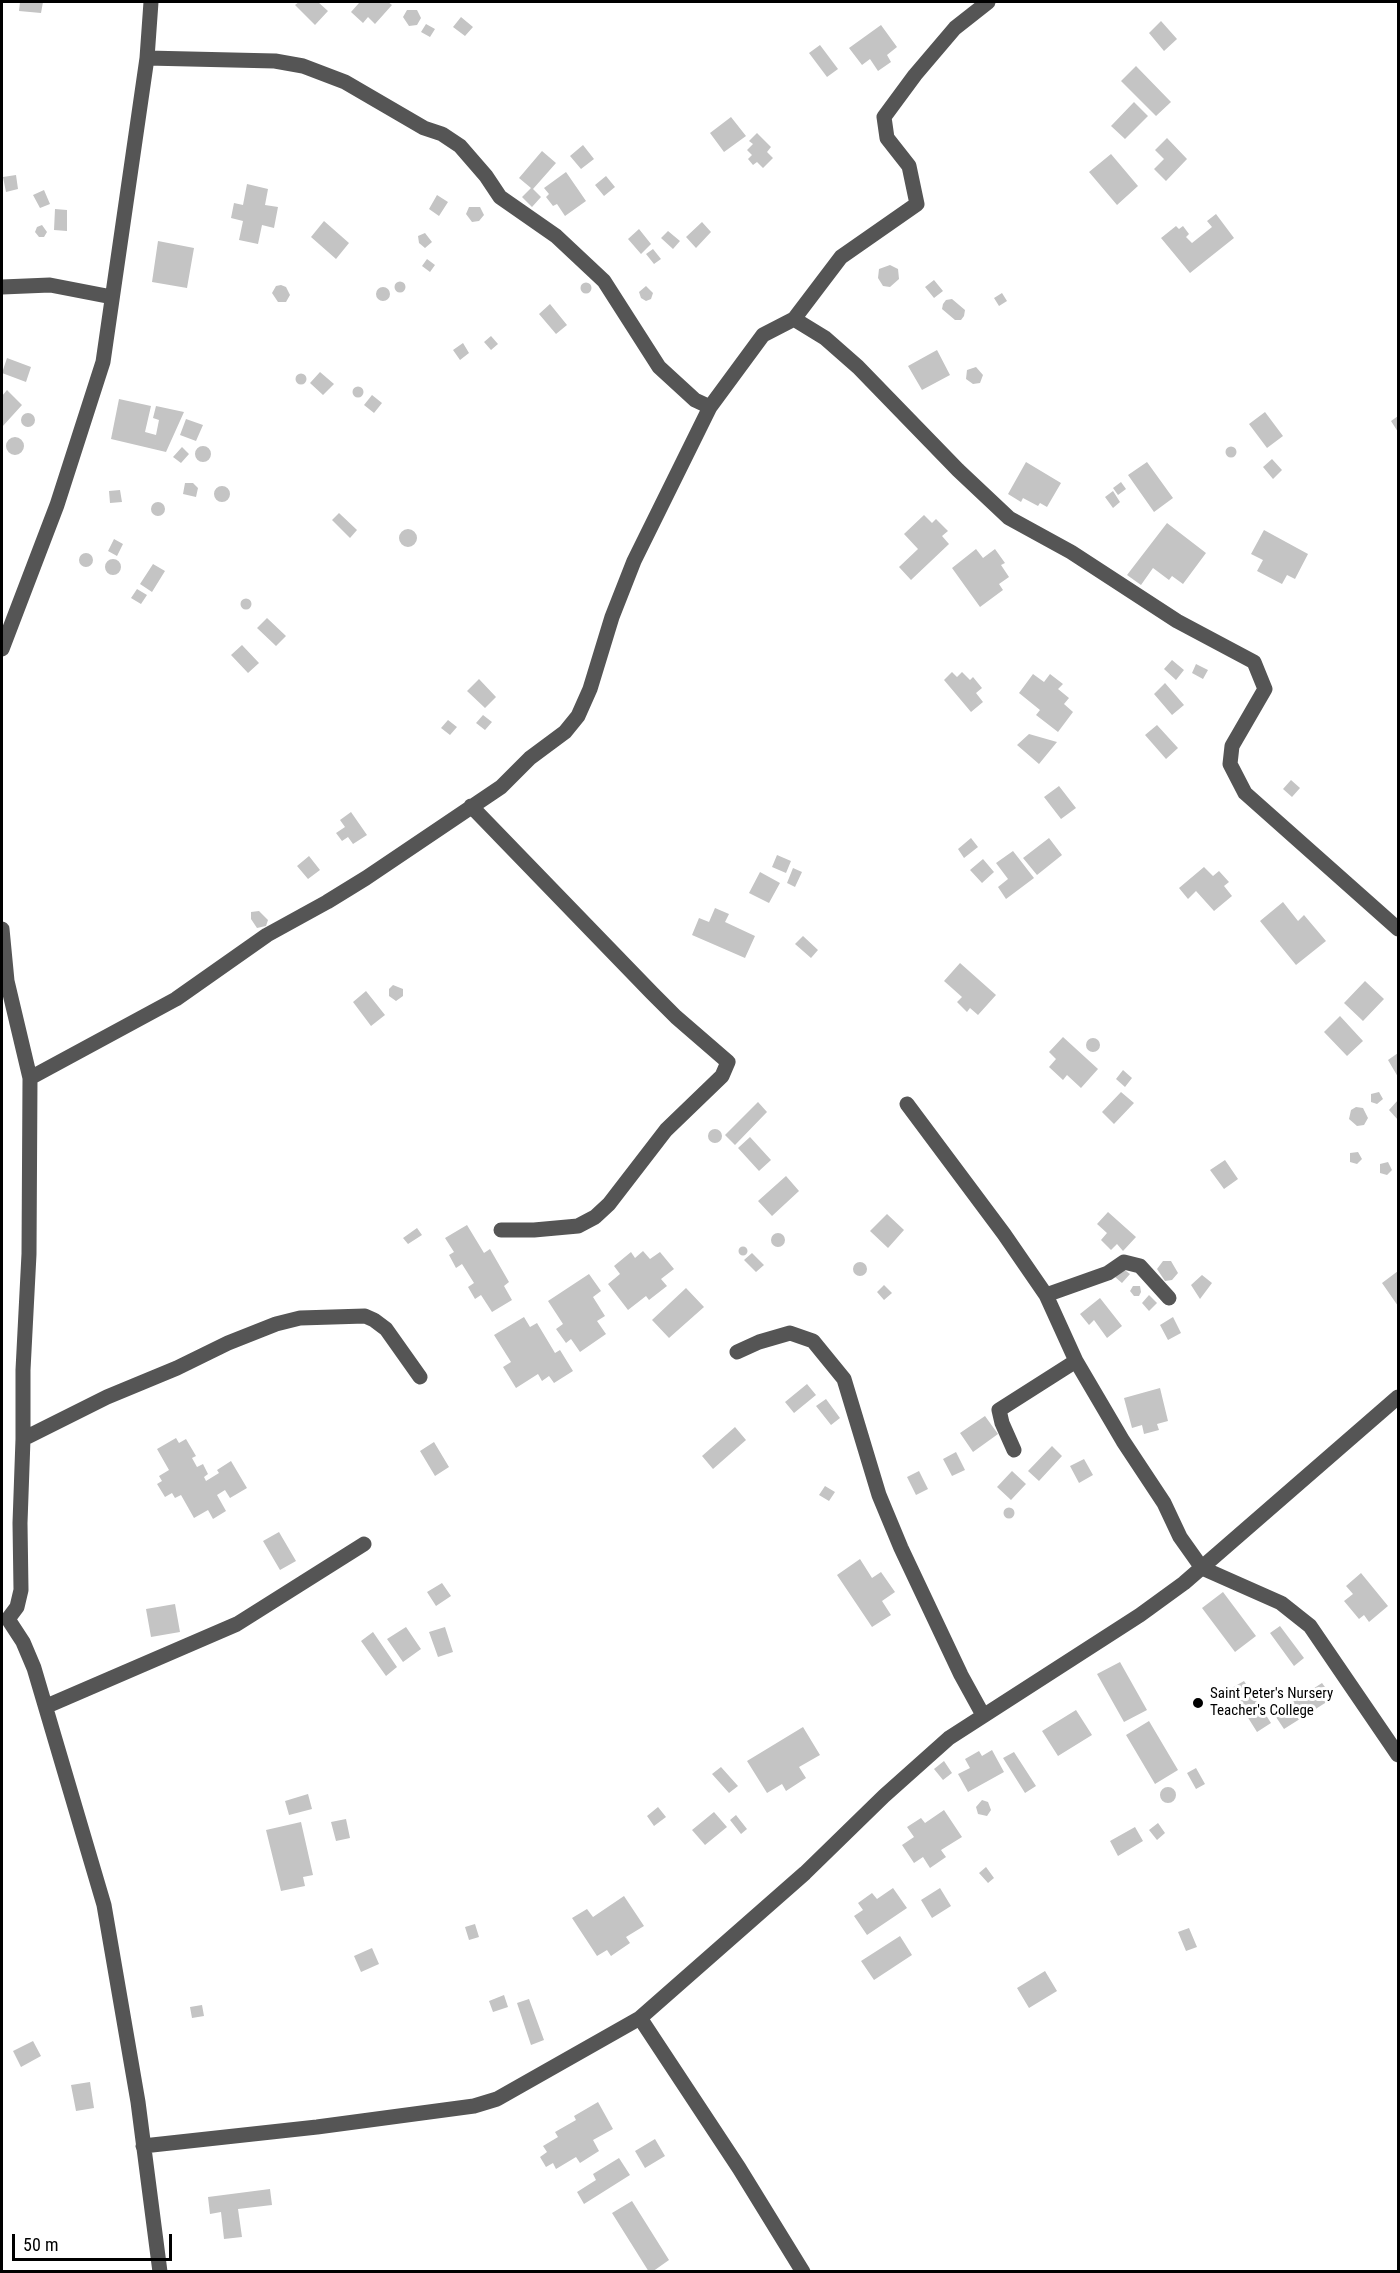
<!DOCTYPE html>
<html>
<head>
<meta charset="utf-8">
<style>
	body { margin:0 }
	#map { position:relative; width:1400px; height:2273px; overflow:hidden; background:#fff; font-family:"Roboto Condensed",sans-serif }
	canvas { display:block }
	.frame { position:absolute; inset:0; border:3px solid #000; pointer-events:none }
	.scale { position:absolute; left:12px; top:2234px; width:160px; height:27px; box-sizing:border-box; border:3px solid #000; border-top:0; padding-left:8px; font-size:18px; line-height:21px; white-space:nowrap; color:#000; -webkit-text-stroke:4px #fff; paint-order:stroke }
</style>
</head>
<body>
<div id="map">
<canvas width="1400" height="2273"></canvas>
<div class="frame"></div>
<div class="scale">50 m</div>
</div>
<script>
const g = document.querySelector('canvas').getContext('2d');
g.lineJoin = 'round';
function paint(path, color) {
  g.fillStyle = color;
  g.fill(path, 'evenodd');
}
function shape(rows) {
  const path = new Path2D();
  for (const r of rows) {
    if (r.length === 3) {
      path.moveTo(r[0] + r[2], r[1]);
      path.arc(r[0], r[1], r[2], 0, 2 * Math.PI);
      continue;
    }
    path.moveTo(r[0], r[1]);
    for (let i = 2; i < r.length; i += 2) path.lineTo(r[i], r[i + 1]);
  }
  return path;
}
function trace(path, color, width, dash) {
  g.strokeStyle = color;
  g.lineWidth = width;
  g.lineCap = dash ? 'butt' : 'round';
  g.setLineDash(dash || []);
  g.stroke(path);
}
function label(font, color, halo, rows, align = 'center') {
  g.font = font + ' "Roboto Condensed",sans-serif';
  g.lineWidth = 6;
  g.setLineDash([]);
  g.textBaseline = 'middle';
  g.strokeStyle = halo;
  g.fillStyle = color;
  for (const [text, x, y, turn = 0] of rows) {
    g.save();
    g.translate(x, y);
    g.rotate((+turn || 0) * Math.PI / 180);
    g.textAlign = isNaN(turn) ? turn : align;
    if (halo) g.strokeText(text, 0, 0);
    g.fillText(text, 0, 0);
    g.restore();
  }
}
paint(shape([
	[20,2,43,2,41,13,19,11],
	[299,2,318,2,328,11,315,25,295,5],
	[357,2,388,2,392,5,375,24,368,17,363,23,351,12,359,3],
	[407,10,417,10,421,18,417,25,409,26,403,17],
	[461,17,473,27,465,36,453,27],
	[1161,21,1177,39,1164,51,1149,33],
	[426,24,435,29,430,37,421,32],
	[881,25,897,47,887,55,891,62,878,71,870,59,862,65,849,48],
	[820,45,838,69,827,77,809,53],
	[1136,66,1171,102,1156,116,1121,81],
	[1134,102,1148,116,1125,139,1111,126],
	[731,117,746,136,724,152,710,133],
	[757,133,771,147,767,152,773,158,763,168,757,162,753,165,748,159,752,155,747,150,753,144,749,141],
	[1167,138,1187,159,1166,181,1154,169,1164,159,1155,150],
	[583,145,594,159,581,169,570,156],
	[542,151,556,163,533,189,541,197,532,207,522,197,531,188,519,178],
	[1111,154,1138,186,1117,205,1089,172],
	[566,172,586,201,565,216,557,204,553,206,546,197,549,194,544,188],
	[16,175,18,189,6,192,3,177],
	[606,176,615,187,604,196,595,185],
	[247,184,268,189,265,205,278,207,274,228,262,225,258,244,239,240,243,221,231,218,234,203,243,205],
	[44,190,50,204,40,208,33,195],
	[437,195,448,202,439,216,429,209],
	[469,207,480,207,484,215,479,221,472,222,466,214],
	[55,209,67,210,67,231,54,230],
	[1216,214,1234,238,1190,273,1161,238,1176,226,1179,229,1183,226,1189,234,1186,237,1192,243,1212,227,1207,221],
	[324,221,349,243,336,259,311,237],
	[702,222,711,232,696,248,686,237],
	[42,225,47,232,44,237,39,237,35,232,37,227],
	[639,229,651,244,641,254,628,239],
	[668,231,680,241,673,249,661,238],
	[425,233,432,242,425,248,419,243,418,236],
	[158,241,194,248,187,288,152,282],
	[653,249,661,259,654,264,646,254],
	[427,259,435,265,430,272,422,266],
	[890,265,898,269,899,279,890,287,883,286,878,278,879,269],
	[934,280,943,291,934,298,925,287],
	[400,287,5.5],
	[586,288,5.5],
	[281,285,286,287,290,295,286,302,278,302,272,293,276,286],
	[646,286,653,293,651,299,646,301,641,298,639,292],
	[383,294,7],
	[1002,293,1007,301,999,306,994,298],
	[952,299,965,310,964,316,961,320,955,320,942,309,943,304,946,300],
	[550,304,567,325,556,334,539,314],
	[491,336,498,344,491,350,484,342],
	[463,343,469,353,460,360,453,350],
	[937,350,950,375,922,390,908,366],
	[7,358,31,367,26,382,2,373],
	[976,367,983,375,980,383,973,384,966,379,967,370],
	[320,372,334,384,323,395,310,383],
	[301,379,5.5],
	[358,392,5.5],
	[7,390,22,405,2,427,2,396],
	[372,395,382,403,374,413,364,405],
	[119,399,151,406,145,432,156,435,159,420,153,418,156,406,184,412,166,452,111,439],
	[1265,412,1283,436,1267,448,1249,424],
	[28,420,7],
	[1398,416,1398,432,1391,421],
	[186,419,203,425,196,441,180,435],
	[15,446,9],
	[1231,452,5.5],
	[203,454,8],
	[182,447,189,454,181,463,173,457],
	[1272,459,1282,470,1273,479,1263,467],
	[1026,462,1061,483,1047,507,1040,503,1038,506,1023,498,1021,502,1008,494],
	[1147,462,1173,498,1154,512,1128,475],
	[1121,482,1126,489,1118,495,1113,488],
	[185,483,193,483,198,488,196,497,183,494],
	[222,494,8],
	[120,490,122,502,110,503,109,491],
	[1113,491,1120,502,1113,508,1105,497],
	[158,509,7],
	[339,513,357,530,350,538,332,520],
	[924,515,932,523,936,519,948,531,942,536,949,544,911,580,899,567,918,549,904,534],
	[1167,523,1206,553,1183,584,1172,576,1169,580,1153,568,1141,585,1127,575],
	[408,538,9],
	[1264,530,1308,554,1295,579,1287,575,1282,584,1257,571,1263,560,1251,554],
	[114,539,123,544,117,556,108,551],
	[976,549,983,558,995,549,1005,563,1001,565,1009,577,999,584,1003,590,980,607,952,568],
	[86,560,7],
	[113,567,8],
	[153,564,165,571,152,592,140,584],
	[137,589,147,595,141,604,131,598],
	[246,604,5.5],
	[267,618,286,636,276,646,257,628],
	[242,645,259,663,248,673,231,655],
	[1172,660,1184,670,1176,680,1164,669],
	[1196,664,1208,670,1203,679,1192,673],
	[952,672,957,677,962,672,970,680,973,677,982,688,976,693,983,702,971,712,944,680],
	[1033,674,1044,682,1050,674,1063,684,1058,689,1069,698,1064,704,1073,712,1058,732,1036,715,1040,710,1019,693],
	[479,679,496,697,485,708,467,691],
	[1165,683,1184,705,1172,715,1154,694],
	[483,715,492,722,485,730,476,723],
	[448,720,457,727,450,735,441,728],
	[1157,725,1178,748,1166,759,1145,735],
	[1029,734,1057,742,1039,764,1017,745],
	[1291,780,1300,788,1292,797,1283,789],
	[1059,786,1076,808,1061,819,1044,797],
	[351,812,367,835,353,844,348,837,342,841,336,833,345,827,340,820],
	[971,838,978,847,964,858,958,849],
	[1049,838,1062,855,1037,875,1023,858],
	[1013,851,1034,878,1006,899,998,887,1008,879,996,863],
	[777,855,791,861,786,873,772,867],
	[309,856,320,870,308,879,297,866],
	[983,859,994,872,982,883,970,870],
	[1204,867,1213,876,1219,871,1229,882,1224,886,1232,896,1214,911,1196,891,1188,899,1179,888],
	[793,868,802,872,795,887,787,883],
	[760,872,780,883,769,903,749,893],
	[1283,902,1298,921,1304,915,1326,941,1296,965,1260,921],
	[715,908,729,914,725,922,755,936,745,958,692,935,699,918,709,922],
	[259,911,268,920,266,926,257,928,251,919,251,912],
	[803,936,818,950,811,958,795,944],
	[960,963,996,995,978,1015,970,1008,967,1012,957,1002,962,997,944,981],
	[1365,981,1384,999,1363,1021,1344,1003],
	[393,985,403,989,403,996,396,1001,389,996,389,989],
	[366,991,385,1015,371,1026,353,1002],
	[1340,1016,1363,1041,1347,1056,1324,1032],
	[1063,1037,1098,1069,1081,1088,1067,1075,1063,1080,1049,1067,1056,1059,1049,1052],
	[1093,1045,7],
	[1398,1053,1398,1077,1388,1060],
	[1123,1070,1132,1078,1125,1087,1116,1079],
	[1121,1092,1134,1103,1114,1124,1102,1112],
	[1379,1092,1383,1099,1377,1104,1371,1102,1371,1094],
	[1398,1100,1398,1120,1389,1110],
	[758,1102,767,1112,735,1145,725,1135],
	[1356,1107,1363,1108,1368,1118,1364,1125,1357,1126,1349,1119,1351,1110],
	[715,1136,7],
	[750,1137,771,1160,759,1171,738,1148],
	[1358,1152,1362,1159,1357,1164,1350,1162,1350,1153],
	[1225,1160,1238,1179,1224,1189,1210,1170],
	[1388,1162,1392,1170,1387,1175,1380,1173,1380,1164],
	[786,1176,799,1191,772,1216,758,1201],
	[1108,1212,1136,1237,1123,1251,1117,1244,1111,1250,1101,1240,1107,1233,1097,1224],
	[887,1214,904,1230,888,1248,870,1231],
	[467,1225,484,1253,490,1249,509,1282,504,1286,512,1300,492,1312,481,1295,475,1299,468,1287,474,1283,462,1264,456,1268,449,1255,454,1252,445,1238],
	[417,1228,422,1235,408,1244,403,1238],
	[778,1240,7],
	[743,1251,4.5],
	[643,1251,650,1259,660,1252,674,1269,661,1279,667,1286,649,1300,646,1296,628,1310,608,1284,620,1274,614,1266,631,1252,635,1258],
	[752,1253,764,1265,756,1272,744,1260],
	[1163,1261,1171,1261,1178,1273,1172,1280,1165,1281,1157,1269],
	[860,1269,7],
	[1122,1268,1130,1274,1122,1283,1115,1277],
	[1398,1271,1398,1306,1382,1283],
	[589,1274,601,1291,593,1297,605,1316,597,1321,606,1334,580,1352,571,1339,566,1343,556,1329,563,1324,548,1301],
	[1202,1275,1212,1283,1200,1299,1191,1285],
	[884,1285,892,1293,884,1300,877,1292],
	[1133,1286,1140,1286,1141,1292,1139,1296,1134,1296,1130,1291],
	[686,1288,704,1307,669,1338,652,1320],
	[1149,1295,1157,1303,1149,1311,1142,1303],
	[1100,1298,1122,1326,1107,1338,1094,1320,1089,1325,1080,1314],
	[524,1317,530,1327,537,1323,555,1353,560,1350,573,1371,554,1383,549,1376,542,1381,538,1374,516,1388,503,1367,511,1362,494,1335],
	[1173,1317,1181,1333,1168,1340,1160,1325],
	[807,1384,816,1395,794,1413,785,1402],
	[1160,1388,1168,1421,1157,1424,1159,1430,1144,1434,1142,1425,1132,1428,1124,1398],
	[826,1399,840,1418,831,1425,816,1406],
	[985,1416,998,1434,973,1452,960,1433],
	[735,1427,746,1440,713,1469,702,1456],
	[176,1438,179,1443,186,1439,196,1456,192,1458,197,1467,203,1464,208,1474,204,1477,206,1481,219,1473,217,1470,231,1461,247,1488,230,1498,225,1490,217,1495,226,1511,213,1519,208,1510,194,1518,181,1495,175,1498,172,1493,165,1497,157,1484,162,1481,159,1476,169,1470,157,1449],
	[434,1442,449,1467,435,1476,420,1451],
	[1052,1446,1062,1456,1039,1481,1028,1471],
	[956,1452,965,1470,952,1476,943,1459],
	[1084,1459,1093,1475,1079,1483,1070,1466],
	[919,1471,928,1489,916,1495,907,1477],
	[1012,1471,1026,1484,1011,1500,997,1487],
	[825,1486,835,1492,829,1501,819,1495],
	[1009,1513,5.5],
	[279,1532,296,1561,280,1570,263,1541],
	[860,1559,872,1578,881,1572,895,1592,882,1601,891,1615,872,1627,837,1575],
	[1361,1573,1388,1606,1369,1622,1364,1615,1359,1619,1344,1601,1353,1594,1346,1586],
	[442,1583,451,1596,436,1606,427,1592],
	[1223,1592,1256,1636,1235,1652,1202,1608],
	[175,1604,180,1632,151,1637,146,1609],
	[1280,1626,1304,1658,1294,1666,1270,1633],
	[406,1627,421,1649,403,1662,387,1639],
	[445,1627,453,1652,438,1657,429,1632],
	[373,1632,397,1667,386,1676,361,1641],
	[1120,1662,1147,1710,1124,1722,1097,1674],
	[1244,1681,1271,1723,1257,1732,1230,1689],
	[1322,1683,1333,1698,1284,1729,1274,1714],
	[1076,1710,1092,1735,1058,1756,1042,1731],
	[1149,1721,1178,1770,1155,1784,1126,1735],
	[803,1727,820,1755,799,1767,806,1778,786,1791,782,1784,767,1793,747,1761],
	[992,1750,1004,1772,968,1792,958,1774,970,1768,965,1759,979,1751,982,1756],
	[1014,1752,1036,1786,1025,1793,1003,1758],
	[944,1761,952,1773,943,1780,934,1769],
	[721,1767,738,1786,729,1793,712,1774],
	[1196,1768,1205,1784,1196,1789,1187,1773],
	[1168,1795,8],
	[308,1794,312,1809,289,1815,285,1801],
	[982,1800,988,1802,991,1810,987,1816,978,1814,976,1807],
	[658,1807,666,1817,654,1826,647,1816],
	[944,1810,962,1837,941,1850,946,1857,930,1868,923,1857,914,1863,902,1845,914,1837,907,1827,921,1818,925,1823],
	[714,1812,727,1827,705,1845,692,1830],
	[736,1815,747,1829,741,1834,730,1820],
	[346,1819,350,1838,336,1841,331,1822],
	[301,1822,313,1875,303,1877,305,1886,281,1891,266,1830],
	[1158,1823,1165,1833,1157,1840,1149,1830],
	[1135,1827,1143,1841,1118,1856,1110,1841],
	[986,1867,994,1878,988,1883,979,1873],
	[893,1888,907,1908,867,1935,854,1916,863,1910,858,1903,872,1893,877,1899],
	[940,1888,951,1906,932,1918,921,1900],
	[624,1896,644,1926,626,1937,630,1943,611,1956,607,1950,597,1956,572,1918,587,1909,593,1917],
	[475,1924,479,1937,469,1940,465,1927],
	[1189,1928,1197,1947,1186,1951,1178,1932],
	[900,1936,912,1955,874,1980,861,1961],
	[372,1948,379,1964,361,1972,354,1956],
	[1045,1971,1057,1991,1029,2008,1017,1988],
	[504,1995,508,2007,493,2012,489,2001],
	[529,1999,544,2040,531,2045,517,2003],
	[202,2005,204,2016,192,2018,190,2007],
	[33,2041,41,2056,21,2067,13,2051],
	[90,2082,94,2108,76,2111,71,2085],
	[598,2102,613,2129,593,2140,599,2151,580,2163,576,2157,556,2169,553,2163,546,2167,540,2157,547,2152,543,2146,558,2137,555,2132,576,2120,574,2116],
	[655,2139,665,2156,645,2168,635,2151],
	[619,2158,630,2175,584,2204,577,2192,596,2180,593,2174],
	[270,2189,272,2205,238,2209,242,2237,224,2239,221,2212,210,2214,208,2197],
	[632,2201,669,2260,652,2272,649,2272,612,2213]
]), '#c4c4c4');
trace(shape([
	[147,58,275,61,303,66,345,82,424,128,442,134,460,146,486,176,500,197,556,236,604,281,659,367,695,400,710,407],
	[2,287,50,285,112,297],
	[794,319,841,257,917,204,909,166,887,138,884,117,915,75,955,28,988,2],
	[2,649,57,505,103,362,147,58,151,2],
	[471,806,652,993,676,1017,728,1062,722,1076,666,1130,609,1204,595,1217,578,1226,534,1230,501,1230],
	[2,929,7,981,30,1078,29,1254,23,1370,23,1439,20,1523,21,1590,17,1607,8,1619,23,1642,34,1668,104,1905,138,2102,160,2272],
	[30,1078,176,999,267,935,327,902,366,878,501,787,530,758,565,732,578,716,590,689,612,617,634,561,710,407,763,335,794,319,825,338,858,367,958,470,1009,518,1071,552,1177,621,1254,662,1265,689,1232,746,1230,764,1245,793,1398,929],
	[907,1104,1004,1234,1046,1295,1076,1361,1123,1441,1164,1503,1180,1537,1202,1568,1281,1603,1310,1626,1398,1755],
	[1046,1295,1108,1273,1124,1262,1140,1266,1169,1298],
	[737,1352,759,1342,790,1333,813,1341,844,1379,879,1495,901,1548,961,1675,983,1715],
	[23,1439,107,1397,177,1368,228,1343,276,1324,300,1318,365,1316,374,1320,386,1329,420,1377],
	[1014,1450,1002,1423,999,1410,1076,1361],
	[47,1706,237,1624,364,1544],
	[640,2018,739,2168,803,2272],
	[143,2146,317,2127,474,2106,497,2099,640,2018,805,1873,884,1796,949,1738,1140,1615,1184,1583,1398,1397]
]), '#555', 15);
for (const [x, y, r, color] of [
	[1198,1703,6,"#000"]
]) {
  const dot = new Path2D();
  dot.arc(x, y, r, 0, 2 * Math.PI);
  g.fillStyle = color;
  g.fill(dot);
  trace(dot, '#fff', 2);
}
label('15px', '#000', '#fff', [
	["Saint Peter's Nursery",1210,1694],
	["Teacher's College",1210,1711]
], 'left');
</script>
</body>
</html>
